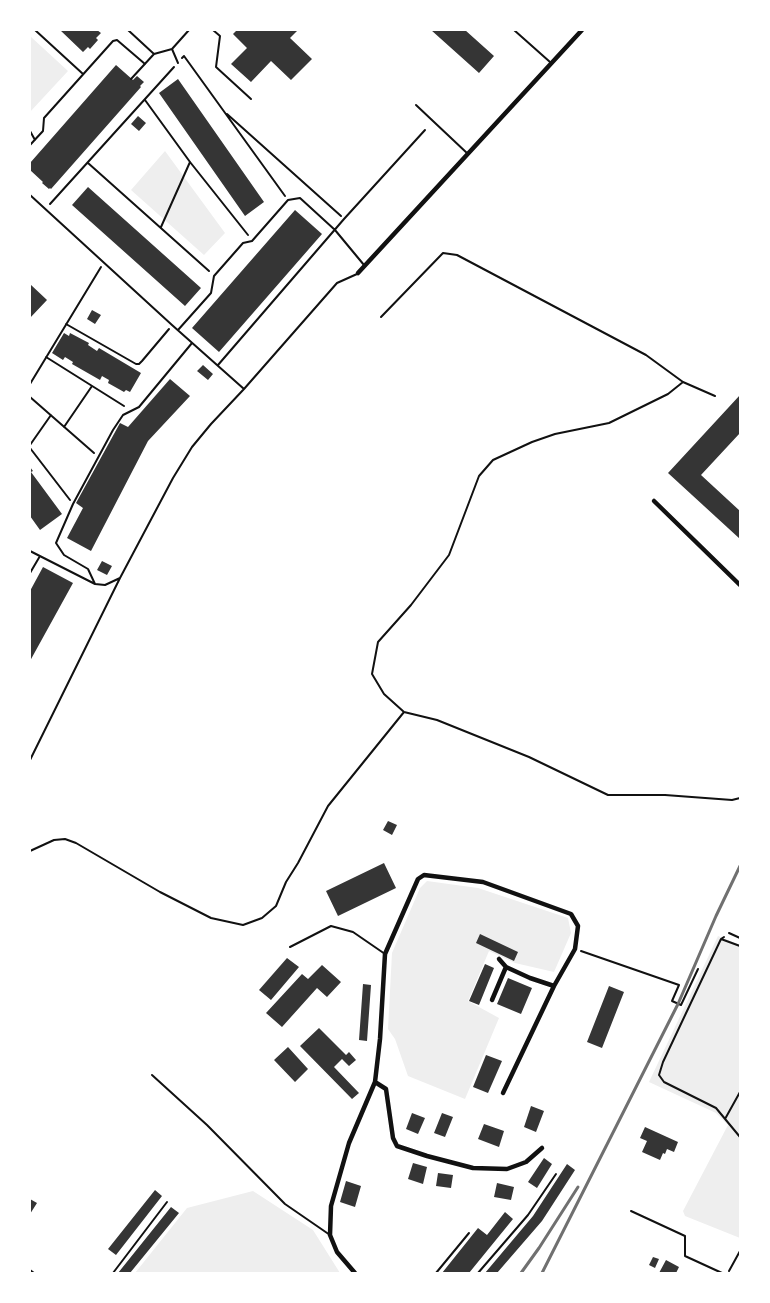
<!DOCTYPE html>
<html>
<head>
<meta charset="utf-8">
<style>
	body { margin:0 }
	#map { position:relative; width:770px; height:1303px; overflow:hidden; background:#fff; font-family:"Playfair Display",serif }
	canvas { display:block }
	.frame { position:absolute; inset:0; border:31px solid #fff; pointer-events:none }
</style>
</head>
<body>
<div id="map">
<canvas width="770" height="1303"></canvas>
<div class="frame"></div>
</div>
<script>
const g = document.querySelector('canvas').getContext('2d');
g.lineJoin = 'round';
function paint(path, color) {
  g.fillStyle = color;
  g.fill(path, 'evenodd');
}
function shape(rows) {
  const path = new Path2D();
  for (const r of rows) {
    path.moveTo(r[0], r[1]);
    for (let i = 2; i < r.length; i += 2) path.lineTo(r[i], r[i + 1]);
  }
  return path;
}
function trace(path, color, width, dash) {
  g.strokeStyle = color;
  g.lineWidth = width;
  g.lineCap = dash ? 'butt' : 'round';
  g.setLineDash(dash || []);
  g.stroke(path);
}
paint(shape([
	[30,36,68,71,30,112],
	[165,151,225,233,204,255,131,190],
	[427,881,478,888,568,918,571,933,554,972,515,963,489,951,468,1001,499,1018,465,1099,408,1076,395,1039,388,1029,392,953,420,888],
	[718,936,740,945,740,1238,685,1216,683,1211,728,1125,716,1113,649,1082],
	[253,1191,313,1230,340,1273,135,1273,187,1208]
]), '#eee');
paint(shape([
	[60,30,97,30,101,33,96,38,98,40,90,49,88,47,83,52],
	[237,30,298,30,290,38,312,59,291,80,271,61,251,82,231,64,247,48,233,34],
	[431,30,465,30,494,56,479,73],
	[116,65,133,80,137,76,144,82,140,86,141,87,51,189,50,188,49,189,42,183,43,182,30,170,30,163],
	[178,79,264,202,245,216,159,93],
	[138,116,146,123,139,131,131,124],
	[88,187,201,288,185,306,72,205],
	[295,210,322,234,219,352,192,328],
	[30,284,47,300,30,318],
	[92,310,101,315,95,324,87,319],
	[64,333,69,336,70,333,89,343,88,345,97,351,99,348,141,373,130,392,126,390,124,392,108,383,109,380,102,376,100,380,72,364,73,362,65,357,63,360,52,353],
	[203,365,213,374,208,380,197,371],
	[170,379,190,396,148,441,91,551,67,538,83,508,76,503,120,423,128,427],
	[740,395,740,433,701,475,740,511,740,539,668,473],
	[30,467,33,471,31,472,62,514,40,530,30,516],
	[102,561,112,566,107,575,97,570],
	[43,567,73,583,30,661,30,591],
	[388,821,397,825,392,835,383,830],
	[384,863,396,888,338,916,326,891],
	[480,934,518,952,514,961,476,943],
	[287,958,299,967,271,1000,259,990],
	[485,964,494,968,479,1005,469,1001],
	[322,965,341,982,327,997,317,988,282,1027,266,1013,302,974,308,979],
	[508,978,532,988,521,1014,497,1004],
	[363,984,371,985,367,1041,359,1040],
	[609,986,624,992,602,1048,587,1042],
	[319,1028,346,1055,349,1052,356,1060,349,1066,342,1059,334,1067,359,1093,352,1099,300,1046],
	[288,1047,308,1069,295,1082,274,1060],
	[486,1055,502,1061,488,1093,473,1087],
	[531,1106,544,1111,536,1132,524,1127],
	[412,1113,425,1118,418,1134,406,1129],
	[442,1113,453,1117,445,1137,434,1133],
	[484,1124,504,1131,499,1147,478,1139],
	[645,1127,678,1142,674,1152,667,1149,665,1154,663,1153,660,1160,642,1152,647,1141,640,1138],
	[544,1158,552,1164,537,1188,528,1182],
	[413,1163,427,1167,423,1184,408,1179],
	[567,1164,575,1170,542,1221,497,1273,485,1273,533,1216],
	[438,1173,453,1175,451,1188,436,1186],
	[346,1181,361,1186,355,1207,340,1202],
	[497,1183,514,1187,511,1200,494,1197],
	[155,1190,162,1196,116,1255,108,1249],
	[30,1199,37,1203,30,1214],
	[171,1207,179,1213,130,1273,118,1273],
	[505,1212,513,1219,469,1273,442,1273,478,1228,487,1235],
	[653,1257,659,1259,655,1268,649,1265],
	[666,1260,679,1267,676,1273,659,1273]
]), '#353535');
trace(shape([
	[182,58,184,56,285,196],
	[145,100,190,162,248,235],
	[227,114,341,216],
	[88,163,209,271],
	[50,204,174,67],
	[161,227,190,162],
	[381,317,443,253,457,255,646,355,683,382,715,396],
	[66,324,136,364,139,364,142,361,169,329],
	[46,357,124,406],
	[683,382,668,394,609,423,555,434,532,442,493,460,479,476,449,555,411,605,378,642,372,674,384,694,404,712,437,720,529,757,608,795,665,795,732,800,740,798],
	[30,384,101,267],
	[30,397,94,453],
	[64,427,92,386],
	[30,445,51,415],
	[30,448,70,500],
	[30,851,54,840,65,839,76,843,160,892,211,918,243,925,262,918,276,906,286,882,298,863,328,806,404,712],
	[724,937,721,939,663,1062,659,1075,664,1082,716,1108,740,1137],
	[721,939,740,946],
	[581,951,679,985,672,1001,681,1005,698,969],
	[725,1119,740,1092],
	[729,1271,740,1251]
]), '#111', 2);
trace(shape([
	[35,30,83,74],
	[128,30,154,54],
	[213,30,220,36,216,67,251,99],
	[514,30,550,62],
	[172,49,178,63],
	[131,79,154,54,172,49,189,30],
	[416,105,468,154],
	[30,131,35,140],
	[30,145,43,131,44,118,113,41,117,40,145,64],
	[30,195,172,325,244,389,211,424,192,447,173,478,120,578,105,585,95,584,30,551],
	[178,330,211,293,214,276,243,243,252,241,288,200,300,198,335,230,364,265],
	[218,365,344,219,425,130],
	[244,389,337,283,357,274],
	[30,573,40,556],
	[95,584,88,569,64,555,56,543,73,504,113,430,123,415,139,407,192,343],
	[30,760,120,578],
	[729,933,740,938],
	[290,947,331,926,353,932,385,954],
	[152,1075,207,1125,285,1204,330,1235],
	[631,1211,685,1236,685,1256,722,1273],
	[30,1270,34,1273],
	[113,1273,167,1202],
	[436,1273,469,1233],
	[478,1273,528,1215,556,1174]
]), '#111', 2);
trace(shape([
	[358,273,582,30],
	[654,501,740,585],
	[499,959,506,967,530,978,554,986],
	[492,1000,506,967],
	[375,1082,386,1089,393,1138,397,1146,427,1156,473,1168,507,1169,526,1162,542,1148],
	[355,1273,337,1252,330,1235,331,1206,349,1143,375,1082,380,1039,385,954,418,879,424,875,483,882,571,914,578,926,575,949,554,986,503,1093]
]), '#111', 4.5);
trace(shape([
	[521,1273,539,1248,578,1187],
	[542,1273,678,1004,716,916,740,866]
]), '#707070', 3);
</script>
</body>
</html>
